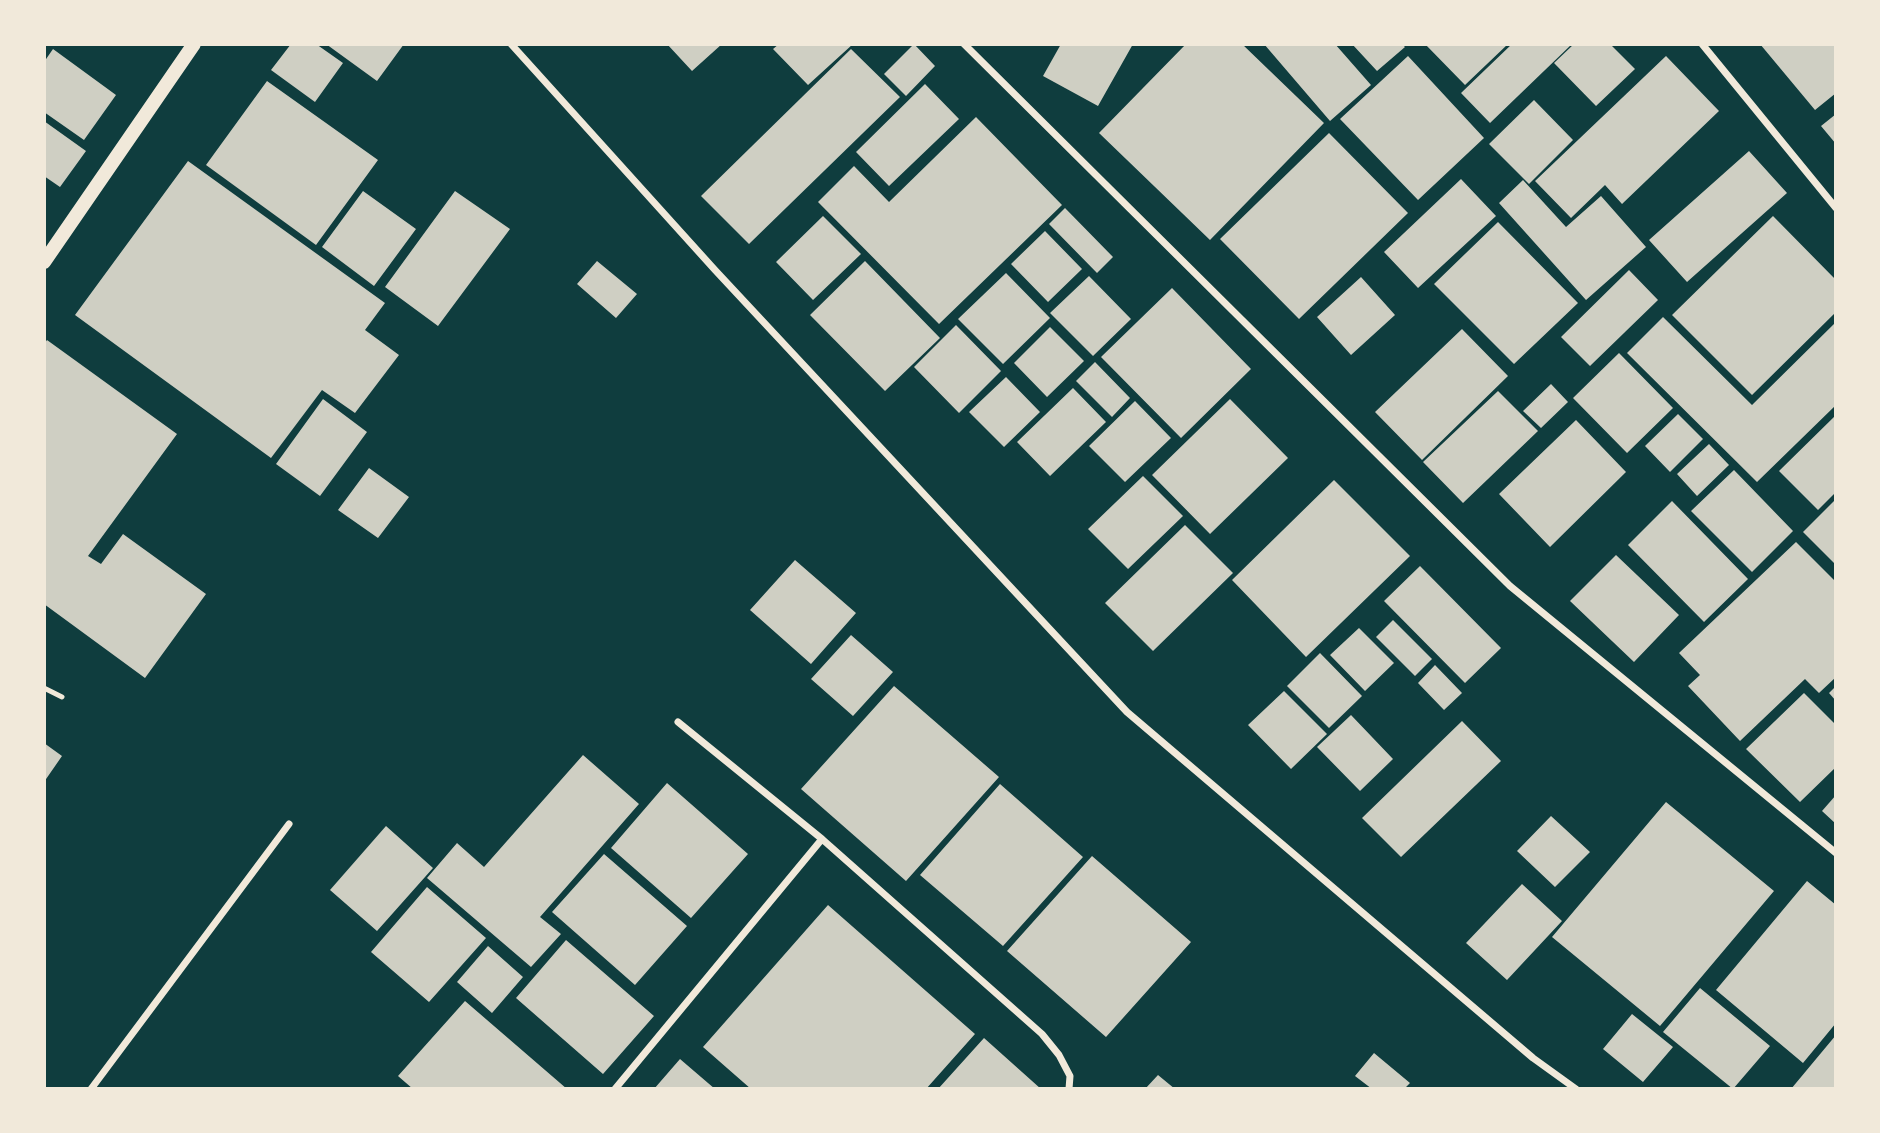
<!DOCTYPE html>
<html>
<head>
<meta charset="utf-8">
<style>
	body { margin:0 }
	#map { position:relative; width:1880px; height:1133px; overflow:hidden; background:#0f3d3e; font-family:Raleway,sans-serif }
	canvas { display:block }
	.frame { position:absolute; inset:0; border:46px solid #f1e9da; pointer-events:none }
</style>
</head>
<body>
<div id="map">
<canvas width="1880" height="1133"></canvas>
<div class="frame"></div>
</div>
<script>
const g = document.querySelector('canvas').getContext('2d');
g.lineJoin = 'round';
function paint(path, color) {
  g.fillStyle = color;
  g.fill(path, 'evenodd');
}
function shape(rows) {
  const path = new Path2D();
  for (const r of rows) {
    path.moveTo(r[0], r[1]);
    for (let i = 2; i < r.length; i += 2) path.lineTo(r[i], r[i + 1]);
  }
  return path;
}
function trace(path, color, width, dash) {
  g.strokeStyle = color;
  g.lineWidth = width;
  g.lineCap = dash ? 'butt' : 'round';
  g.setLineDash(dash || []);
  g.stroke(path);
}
paint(shape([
	[291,44,316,44,343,63,315,102,271,70],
	[326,44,404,44,377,81],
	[667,44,722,44,692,71],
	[779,44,853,44,808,85,773,49],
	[914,44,935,66,906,96,884,74],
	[1061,44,1133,44,1098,106,1043,76],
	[1186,44,1242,44,1324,123,1210,240,1099,133],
	[1264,44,1335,44,1371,85,1330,121],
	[1352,44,1402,44,1405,47,1377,71],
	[1425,44,1508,44,1465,85],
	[1512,44,1572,44,1490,123,1461,93],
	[1574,44,1610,44,1635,69,1596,106,1554,63],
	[1760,44,1836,44,1836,93,1815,110],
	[53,49,116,95,84,140,44,112,44,62],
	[851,49,900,97,749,244,701,196],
	[1408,56,1484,138,1418,200,1340,119],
	[1666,56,1719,111,1622,204,1605,185,1571,218,1535,181],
	[267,81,378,160,316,245,206,165],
	[925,84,959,119,889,186,856,152],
	[1534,100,1573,140,1529,184,1489,144],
	[1836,114,1836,144,1821,126],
	[976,117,1062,205,939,324,818,202,854,166,889,202],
	[44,121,86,151,60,187,44,176],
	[1329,133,1408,213,1299,319,1220,239],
	[1749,151,1787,193,1687,282,1649,240],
	[188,161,385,303,365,330,399,355,355,413,322,390,271,458,75,315],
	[1461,179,1496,216,1418,288,1384,252],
	[1523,180,1566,227,1601,196,1646,247,1586,300,1499,203],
	[363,191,416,229,374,286,322,247],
	[455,191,510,229,438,326,385,287],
	[1065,208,1113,257,1097,273,1049,224],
	[823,216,861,254,813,300,776,262],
	[1773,216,1836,280,1836,312,1752,395,1672,315],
	[1498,222,1578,303,1514,364,1434,284],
	[1045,231,1082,269,1048,302,1011,264],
	[597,261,637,294,616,318,577,284],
	[865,261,940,338,885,391,810,315],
	[1629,270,1658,300,1590,366,1561,337],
	[1006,273,1050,318,1003,364,958,319],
	[1089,276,1131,319,1093,356,1050,313],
	[1361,277,1395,315,1351,355,1317,317],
	[1172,288,1251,369,1181,438,1101,357],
	[1663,317,1752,405,1836,322,1836,405,1757,482,1627,353],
	[956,325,1001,371,959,413,914,367],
	[1050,327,1084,361,1047,397,1014,363],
	[1462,329,1508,376,1422,460,1375,412],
	[47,340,177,434,88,556,101,564,123,534,206,594,145,678,44,604,44,344],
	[1619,353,1673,408,1627,453,1573,398],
	[1095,362,1130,398,1112,417,1076,381],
	[1006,377,1040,412,1004,447,969,412],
	[1551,384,1568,402,1541,428,1523,411],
	[1073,388,1106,422,1050,476,1017,442],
	[1498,391,1538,431,1463,503,1423,462],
	[323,399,367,432,320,496,276,464],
	[1230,399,1288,458,1210,534,1152,475],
	[1135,401,1171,438,1125,482,1089,446],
	[1678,414,1703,439,1670,472,1645,446],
	[1836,415,1836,492,1818,510,1779,471],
	[1576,420,1626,472,1550,547,1499,494],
	[1709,444,1729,465,1697,496,1677,474],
	[369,468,409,497,378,538,338,510],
	[1734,470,1793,531,1752,572,1691,511],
	[1143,476,1183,516,1128,569,1088,529],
	[1334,480,1410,556,1306,657,1232,580],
	[1836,499,1836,565,1803,532],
	[1672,501,1748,579,1704,622,1628,545],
	[1185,525,1233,573,1153,651,1105,603],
	[1796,542,1836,582,1836,677,1819,693,1805,679,1740,741,1688,686,1700,675,1679,653],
	[1616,555,1679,615,1634,662,1570,601],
	[795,560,856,613,811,664,750,610],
	[1420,566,1501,648,1465,683,1384,601],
	[1393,620,1432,659,1415,676,1376,637],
	[1359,628,1394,663,1365,691,1330,655],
	[851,635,893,672,853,716,811,679],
	[1320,653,1362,696,1329,728,1287,686],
	[1435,665,1462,693,1444,710,1418,683],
	[894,686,999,777,906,881,801,789],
	[1836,686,1836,701,1829,693],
	[1284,691,1327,734,1291,769,1248,725],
	[1804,693,1836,725,1836,767,1800,802,1746,749],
	[1351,715,1393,759,1360,791,1317,747],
	[1462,721,1501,761,1401,857,1362,818],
	[44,743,62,756,44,782],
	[583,755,639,804,540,917,561,934,531,967,427,878,457,843,484,867],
	[667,783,748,854,691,918,611,848],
	[1000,784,1083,857,1003,946,920,875],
	[1836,795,1836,824,1822,811],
	[1666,802,1774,891,1660,1026,1552,937],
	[1551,816,1590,852,1555,887,1517,851],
	[386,826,433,868,377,931,330,890],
	[604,854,687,926,635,985,552,912],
	[1092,856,1191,942,1106,1037,1007,951],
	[1807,881,1836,905,1836,1023,1803,1063,1716,990],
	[1522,884,1562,921,1507,980,1466,943],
	[427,887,486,938,429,1002,371,952],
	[828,905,975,1034,926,1089,751,1089,703,1047],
	[566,940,654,1016,603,1074,516,998],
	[488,946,523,977,492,1013,457,982],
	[1700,988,1770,1046,1733,1089,1663,1032],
	[465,1001,567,1089,413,1089,398,1076],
	[1632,1014,1673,1047,1643,1082,1603,1049],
	[1836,1035,1836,1089,1791,1089],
	[984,1038,1041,1089,938,1089],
	[1374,1053,1410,1083,1404,1089,1372,1089,1355,1076],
	[680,1059,715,1089,654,1089],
	[1158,1075,1175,1089,1145,1089]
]), '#cfcfc3');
trace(shape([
	[44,688,62,697]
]), '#f1e9da', 5);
trace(shape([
	[511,44,715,270,1127,712,1533,1058,1576,1089],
	[964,44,1510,586,1836,853],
	[1702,44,1836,208],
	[678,722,822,839,1042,1034,1059,1055,1070,1076,1069,1089],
	[91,1089,289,824],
	[615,1089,822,839]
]), '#f1e9da', 7);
trace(shape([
	[44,262,194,44]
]), '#f1e9da', 14);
</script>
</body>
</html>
